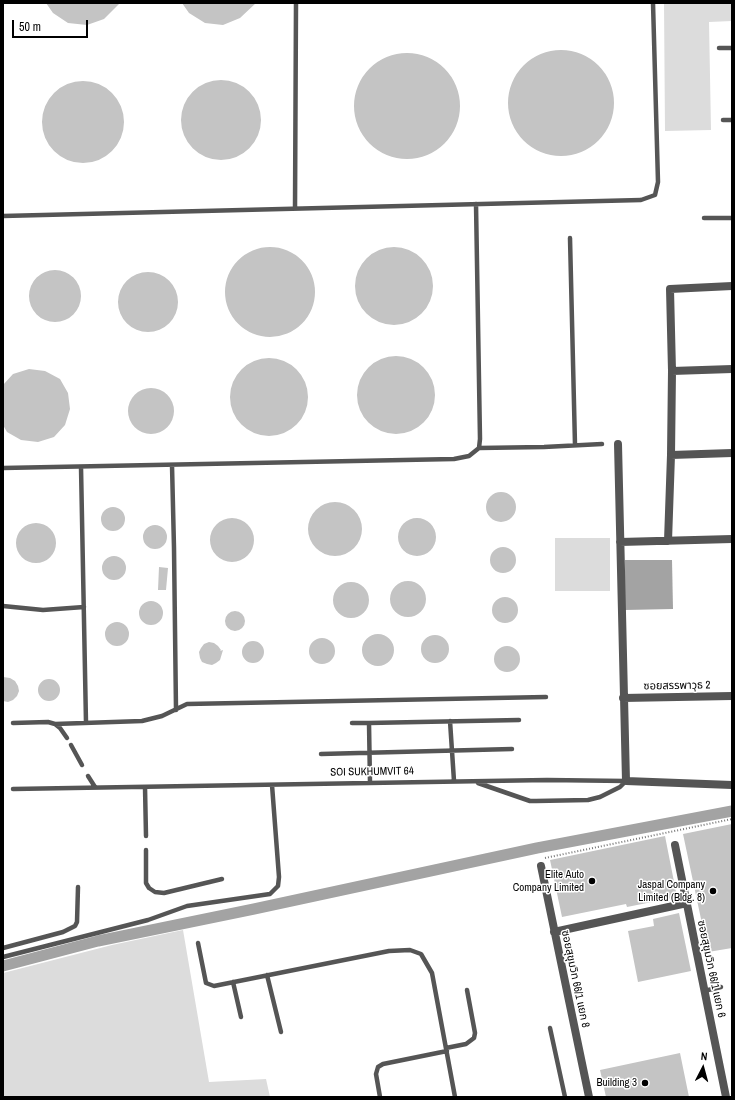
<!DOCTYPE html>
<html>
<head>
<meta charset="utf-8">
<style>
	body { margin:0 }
	#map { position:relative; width:735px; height:1100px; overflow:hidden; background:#fff; font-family:"Archivo Narrow",sans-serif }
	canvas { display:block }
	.frame { position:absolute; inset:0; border:4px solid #000; pointer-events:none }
	.north { position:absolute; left:683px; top:1048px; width:40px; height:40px; -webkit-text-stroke:3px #fff; paint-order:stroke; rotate:6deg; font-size:11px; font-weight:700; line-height:16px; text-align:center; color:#000 }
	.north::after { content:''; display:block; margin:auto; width:14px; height:18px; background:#000; clip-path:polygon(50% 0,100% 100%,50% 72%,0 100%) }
	.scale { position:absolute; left:12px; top:20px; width:76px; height:18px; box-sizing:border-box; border:2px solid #000; border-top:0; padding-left:5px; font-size:12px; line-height:14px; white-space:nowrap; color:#000; -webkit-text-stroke:3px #fff; paint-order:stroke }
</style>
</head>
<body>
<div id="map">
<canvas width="735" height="1100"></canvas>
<div class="frame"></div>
<div class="north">N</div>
<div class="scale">50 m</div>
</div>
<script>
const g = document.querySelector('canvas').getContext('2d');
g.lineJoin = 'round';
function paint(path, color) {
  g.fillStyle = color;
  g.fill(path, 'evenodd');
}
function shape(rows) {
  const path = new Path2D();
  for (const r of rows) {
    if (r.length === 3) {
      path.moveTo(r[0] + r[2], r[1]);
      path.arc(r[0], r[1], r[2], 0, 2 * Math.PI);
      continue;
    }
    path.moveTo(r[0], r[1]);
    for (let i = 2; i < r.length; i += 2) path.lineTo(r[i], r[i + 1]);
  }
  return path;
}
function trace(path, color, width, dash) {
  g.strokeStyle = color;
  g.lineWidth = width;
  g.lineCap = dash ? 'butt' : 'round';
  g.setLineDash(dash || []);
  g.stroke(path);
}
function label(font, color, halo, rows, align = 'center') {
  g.font = font + ' "Archivo Narrow","Noto Sans Thai",sans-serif';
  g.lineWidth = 3;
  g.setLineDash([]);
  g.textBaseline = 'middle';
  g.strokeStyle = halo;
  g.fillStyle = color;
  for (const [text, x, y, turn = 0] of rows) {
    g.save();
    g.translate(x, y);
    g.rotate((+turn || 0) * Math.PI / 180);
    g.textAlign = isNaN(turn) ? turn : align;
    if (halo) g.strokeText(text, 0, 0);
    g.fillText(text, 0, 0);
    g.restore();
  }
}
paint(shape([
	[664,3,732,3,732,21,709,22,711,130,665,131],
	[555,538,610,538,610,591,555,591],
	[183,930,209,1082,266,1079,270,1097,3,1097,3,973,112,945]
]), '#dcdcdc');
paint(shape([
	[625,560,672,560,673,609,625,610]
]), '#a3a3a3');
trace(shape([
	[3,966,98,941,254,909,537,848,732,811]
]), '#a3a3a3', 11);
paint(shape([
	[46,3,120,3,104,19,87,25,68,23,53,13],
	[182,3,256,3,240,18,223,25,205,23,189,13],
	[561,103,53],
	[407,106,53],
	[221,120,40],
	[83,122,41],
	[394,286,39],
	[270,292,45],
	[55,296,26],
	[148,302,30],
	[396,395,39],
	[269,397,39],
	[29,369,45,371,60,379,68,393,70,409,65,425,54,437,38,442,21,440,7,432,3,425,3,385,13,374],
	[151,411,23],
	[501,507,15],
	[335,529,27],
	[113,519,12],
	[232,540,22],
	[417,537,19],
	[36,543,20],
	[155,537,12],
	[503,560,13],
	[114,568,12],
	[159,567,168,568,166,590,158,590],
	[408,599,18],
	[351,600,18],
	[505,610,13],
	[151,613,12],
	[235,621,10],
	[117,634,12],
	[378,650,16],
	[435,649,14],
	[322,651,13],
	[253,652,11],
	[209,642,214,643,218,646,221,650,220,651,223,650,220,660,216,663,212,665,207,664,202,662,200,658,199,652,201,648,204,644],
	[507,659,13],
	[3,677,10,678,15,681,18,686,19,691,17,696,13,700,8,702,3,701],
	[49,690,11],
	[732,824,732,948,708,952,683,834],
	[665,836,677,897,627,907,626,904,562,917,550,860],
	[679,913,691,971,638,982,628,931,654,926,653,919],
	[680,1053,689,1097,606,1097,600,1070]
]), '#c4c4c4');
trace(shape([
	[545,858,732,819]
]), '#777', 2, [1, 2]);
trace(shape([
	[719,48,732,48],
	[723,120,732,120],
	[476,204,480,439,479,448],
	[295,208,296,3],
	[3,216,641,200,655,195,658,182,653,3],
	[704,218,732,218],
	[570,238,575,445],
	[172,465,174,548,176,710],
	[81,467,86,723],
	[3,468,454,459,469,456,479,448,544,447,602,444],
	[3,606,43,610,84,607],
	[450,721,454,781],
	[13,723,48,722,55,724,60,728,67,738],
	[352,723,369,723,370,783],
	[369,723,519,720],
	[55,724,142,721,162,716,187,704,546,697],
	[71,745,82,765],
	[321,754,512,749],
	[88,776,95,787],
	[478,783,530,801,536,801,588,800,600,797,620,787,626,781],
	[145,787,146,836],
	[13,789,547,780,626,781],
	[146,850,146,883,149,888,155,892,164,893,222,879],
	[198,943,206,983,214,986,389,951,410,950,421,954,432,973,455,1097],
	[3,948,63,932,75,926,77,922,78,887],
	[3,957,148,920,187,906,270,894,278,886,279,877,272,785],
	[267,975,281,1032],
	[233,982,241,1017],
	[704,991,721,987],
	[550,1028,565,1097],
	[446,1048,466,1044,474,1038,475,1033,467,990],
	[380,1097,376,1074,378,1067,383,1064,447,1051]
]), '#555', 4.5);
trace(shape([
	[732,286,670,289,672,371,732,369],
	[672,371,671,455,732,453],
	[618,444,626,781,732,785],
	[668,541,671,455],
	[620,542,732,539],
	[623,698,732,696],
	[675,845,726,1097],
	[541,866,589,1097],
	[554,932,687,903]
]), '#555', 8);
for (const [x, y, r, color] of [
	[592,881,4,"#000"],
	[713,891,4,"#000"],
	[645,1083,4,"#000"]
]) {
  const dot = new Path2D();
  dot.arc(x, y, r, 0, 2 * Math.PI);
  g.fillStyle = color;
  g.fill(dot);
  trace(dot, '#fff', 1.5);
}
label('11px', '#000', '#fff', [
	["ซอยสรรพาวุธ 2",677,686,-1],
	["SOI SUKHUMVIT 64",372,772,-1],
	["ซอยสุขุมวิท 66/1 แยก 6",711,969,78],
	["ซอยสุขุมวิท 66/1 แยก 8",575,979,78]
]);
label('11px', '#000', '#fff', [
	["Elite Auto",584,875],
	["Company Limited",584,888],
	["Jaspal Company",705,885],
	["Limited (Bldg. 8)",705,898],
	["Building 3",637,1083]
], 'right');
</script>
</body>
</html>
